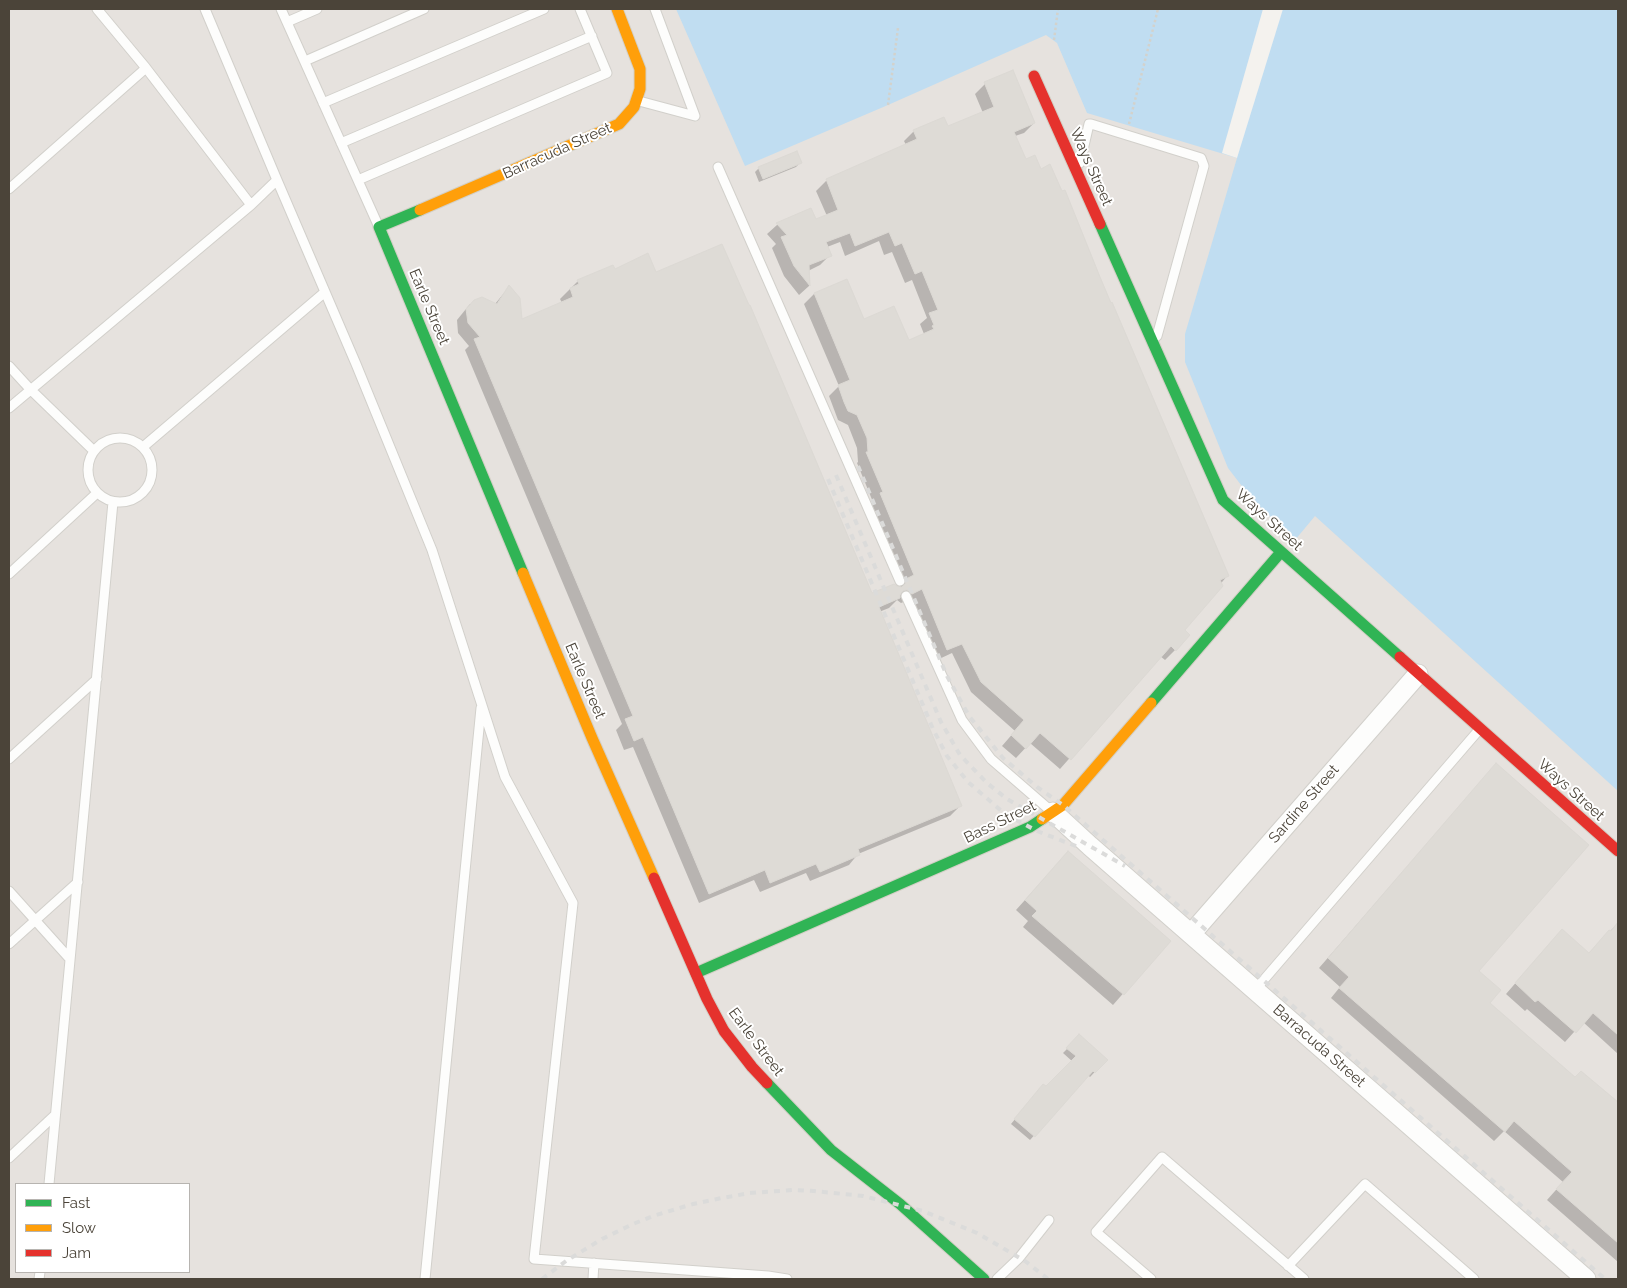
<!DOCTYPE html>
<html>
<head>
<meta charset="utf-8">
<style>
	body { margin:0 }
	#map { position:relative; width:1627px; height:1288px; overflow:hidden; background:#f4f2ee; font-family:Raleway,sans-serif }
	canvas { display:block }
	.frame { position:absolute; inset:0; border:10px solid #4b4439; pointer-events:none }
	.legend { position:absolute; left:15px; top:1183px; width:175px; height:90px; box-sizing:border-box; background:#fff; border:1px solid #b7b4b0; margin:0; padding:6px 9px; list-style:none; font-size:15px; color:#4b4439 }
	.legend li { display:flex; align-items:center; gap:10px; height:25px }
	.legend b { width:25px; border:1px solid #b7b4b0 }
</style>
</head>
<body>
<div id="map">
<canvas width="1627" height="1288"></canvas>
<div class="frame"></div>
<ul class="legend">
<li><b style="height:6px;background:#30b455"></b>Fast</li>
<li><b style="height:6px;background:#ff9f0a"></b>Slow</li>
<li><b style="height:6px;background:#e5322d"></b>Jam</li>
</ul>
</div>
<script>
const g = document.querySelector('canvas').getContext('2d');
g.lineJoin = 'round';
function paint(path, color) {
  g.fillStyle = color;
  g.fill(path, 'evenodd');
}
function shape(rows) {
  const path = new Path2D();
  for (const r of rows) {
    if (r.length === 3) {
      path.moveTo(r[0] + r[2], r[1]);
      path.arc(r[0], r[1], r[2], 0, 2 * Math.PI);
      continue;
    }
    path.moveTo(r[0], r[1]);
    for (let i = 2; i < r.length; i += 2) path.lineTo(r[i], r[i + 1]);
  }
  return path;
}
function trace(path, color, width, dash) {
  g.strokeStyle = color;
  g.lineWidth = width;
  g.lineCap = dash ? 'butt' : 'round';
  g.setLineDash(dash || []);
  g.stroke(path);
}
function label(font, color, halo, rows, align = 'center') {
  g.font = font + ' Raleway,sans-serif';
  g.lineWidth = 4;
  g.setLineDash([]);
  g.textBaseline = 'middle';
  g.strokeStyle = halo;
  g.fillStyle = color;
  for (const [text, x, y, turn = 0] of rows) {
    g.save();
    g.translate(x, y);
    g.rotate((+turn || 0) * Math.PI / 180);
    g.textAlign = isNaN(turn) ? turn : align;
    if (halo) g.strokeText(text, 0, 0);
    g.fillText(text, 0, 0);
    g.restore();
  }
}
paint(shape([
	[9,9,1618,9,1618,1279,9,1279],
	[16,1184,189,1184,189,1272,16,1272]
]), '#e6e2de');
paint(shape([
	[676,9,1618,9,1618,791,1315,516,1295,540,1251,498,1228,468,1185,362,1185,334,1237,158,1087,113,1057,43,1046,35,888,105,745,166]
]), '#c0ddf1');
paint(shape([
	[1263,9,1283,9,1237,158,1222,153]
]), '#f4f2ee');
paint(shape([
	[985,84,1034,123,1024,133,1015,136,1025,160,1099,278,1227,576,1183,630,1175,650,1165,660,1160,656,1060,769,1030,743,1016,758,1002,746,1015,731,971,692,952,653,937,660,911,599,901,603,897,600,889,608,879,612,960,806,950,816,858,854,849,865,810,881,806,873,760,892,754,880,699,903,633,747,624,750,616,730,622,724,465,350,469,346,458,333,457,320,470,304,495,304,509,287,521,321,562,303,560,299,578,281,614,271,656,273,871,594,899,588,904,583,871,504,873,502,857,463,858,462,857,448,848,425,838,420,829,396,839,386,804,304,814,294,846,280,863,320,908,341,924,334,920,324,927,318,912,280,905,283,892,252,884,255,879,241,845,256,840,242,827,247,830,255,820,265,808,271,809,286,799,295,784,276,772,248,776,244,767,234,777,225,811,210,815,221,827,216,816,191,826,181,906,145,904,141,914,131,947,128,983,113,975,94],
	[800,163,796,167,759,182,755,172,759,168],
	[1487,775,1477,971,1489,1003,1575,1078,1581,1072,1618,1103,1618,1262,1547,1200,1563,1182,1504,1131,1494,1141,1331,998,1340,987,1319,968],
	[1068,852,1169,941,1113,1005,1023,927,1028,921,1016,910],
	[1618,923,1618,1054,1583,1022,1565,1042,1527,1009,1525,1011,1506,994,1552,941,1588,954],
	[1080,1036,1106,1060,1090,1077,1088,1075,1030,1140,1011,1124,1039,1090,1046,1088,1073,1062,1063,1053]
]), '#0003');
const building = shape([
	[1013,70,1035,123,1014,132,1026,159,1035,155,1041,169,1050,164,1062,191,1065,190,1100,277,1111,303,1112,302,1229,576,1220,580,1223,586,1185,630,1190,635,1176,651,1171,646,1071,760,1040,733,1026,749,1011,735,1024,720,981,682,962,644,947,650,922,589,912,594,907,590,903,591,900,595,900,598,879,607,962,806,858,849,860,855,820,872,816,864,770,883,765,870,709,894,643,737,634,741,625,719,633,716,474,339,480,337,468,323,466,309,474,300,482,297,497,304,509,285,520,298,522,319,573,297,570,288,579,284,577,280,613,265,615,269,648,253,656,272,722,244,749,305,750,305,872,593,894,584,897,586,902,587,905,584,906,579,914,575,880,493,883,492,866,452,868,452,867,438,857,415,848,411,844,402,838,385,850,380,814,293,847,279,864,319,894,306,909,340,934,329,932,326,934,325,929,313,938,310,922,271,915,274,902,243,895,246,889,232,855,246,850,233,826,242,832,256,809,265,810,286,794,266,781,237,787,235,776,223,811,208,816,219,838,210,826,179,917,139,913,130,944,117,948,126,994,107,984,82,1013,70],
	[797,151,802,163,763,179,758,167,797,151],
	[1496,763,1589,845,1479,971,1501,990,1490,1003,1575,1077,1581,1071,1618,1102,1618,1243,1556,1189,1572,1172,1514,1121,1505,1132,1339,988,1349,977,1328,958,1496,763],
	[1068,851,1171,941,1124,995,1032,916,1037,911,1025,900,1068,851],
	[1618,922,1618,1035,1593,1013,1576,1033,1538,1000,1535,1002,1515,983,1562,929,1589,953,1609,930,1611,931,1618,922],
	[1079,1034,1108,1060,1095,1073,1093,1071,1035,1137,1014,1119,1043,1084,1046,1086,1076,1056,1066,1048,1079,1034]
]);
paint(building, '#dedbd6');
trace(building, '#dcd9d4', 1);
const lane = shape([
	[97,9,146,68,251,205],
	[205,9,277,180,356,364,432,550,505,777,573,903,534,1259,768,1276,787,1279],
	[281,9,378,225],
	[287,22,317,9],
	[305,61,424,9],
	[639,101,695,116,655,9],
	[323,103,544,9],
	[341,143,592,36],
	[1080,163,1089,124,1091,124,1201,158,1204,166,1157,336],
	[718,167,900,581],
	[358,180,607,73,580,9],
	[9,189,146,68],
	[9,366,30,389,94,451],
	[9,408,251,205,277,180],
	[120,470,32],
	[143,447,325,292],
	[9,574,97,493],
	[906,596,962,720,991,759,1051,811],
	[9,759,97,679],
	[9,891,70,959],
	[9,944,78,882],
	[1255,990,1478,731],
	[9,1158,55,1115],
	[49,1184,113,502],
	[1288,1266,1365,1184,1474,1279],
	[39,1279,40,1272],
	[425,1279,481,708],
	[593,1279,594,1263],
	[997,1279,1019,1258,1049,1220],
	[1151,1279,1096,1232,1162,1157,1304,1279]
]);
const street = shape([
	[1053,812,1090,846,1586,1279],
	[1191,934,1418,674]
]);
const fast = shape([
	[420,210,379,227,523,573],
	[1100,224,1223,500,1400,657],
	[1151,703,1281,552],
	[696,973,1030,827,1042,819],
	[767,1083,831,1150,900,1204,984,1279]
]);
const slow = shape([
	[420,210,619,124,634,107,640,89,640,69,617,9],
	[523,573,592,738,654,878],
	[1042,819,1063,805,1151,703]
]);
const jam = shape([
	[1034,76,1100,224],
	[1400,657,1618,851],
	[654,878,707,999,724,1031,752,1067,767,1083]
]);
trace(lane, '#d2d0cb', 11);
trace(street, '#d2d0cb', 21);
trace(fast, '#d3cfc5', 13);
trace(slow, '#d3cfc5', 13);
trace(jam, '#d3cfc5', 13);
trace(shape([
	[1054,40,1058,9],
	[888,105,898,28],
	[1129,124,1158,9]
]), '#d3d2cc', 2.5, [2.5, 2.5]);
trace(lane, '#fdfdfc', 9);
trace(street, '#fdfdfc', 19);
trace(fast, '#30b455', 11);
trace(slow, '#ff9f0a', 11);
trace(jam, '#e5322d', 11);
trace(shape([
	[858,466,947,676,969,716,1003,758,1037,787,1063,805,1605,1279],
	[836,475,941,722,960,755,987,783,1007,799,1125,866],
	[828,479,933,729,947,756,968,782,1005,814,1037,831,1081,848],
	[542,1279,566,1261,602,1239,633,1224,653,1216,693,1204,722,1198,750,1193,793,1190,814,1191,863,1196,923,1211,977,1233,1025,1261,1048,1279]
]), '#dbdbda', 4, [6, 6]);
label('15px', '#4b4439', '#fff', [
	["Barracuda Street",557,151,-24],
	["Ways Street",1091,167,66],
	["Earle Street",429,307,67],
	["Ways Street",1269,520,42],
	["Earle Street",585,681,67],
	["Ways Street",1571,790,42],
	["Sardine Street",1304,804,-49],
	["Bass Street",1000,822,-26],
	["Earle Street",756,1042,53],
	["Barracuda Street",1319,1046,41]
]);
</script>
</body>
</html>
